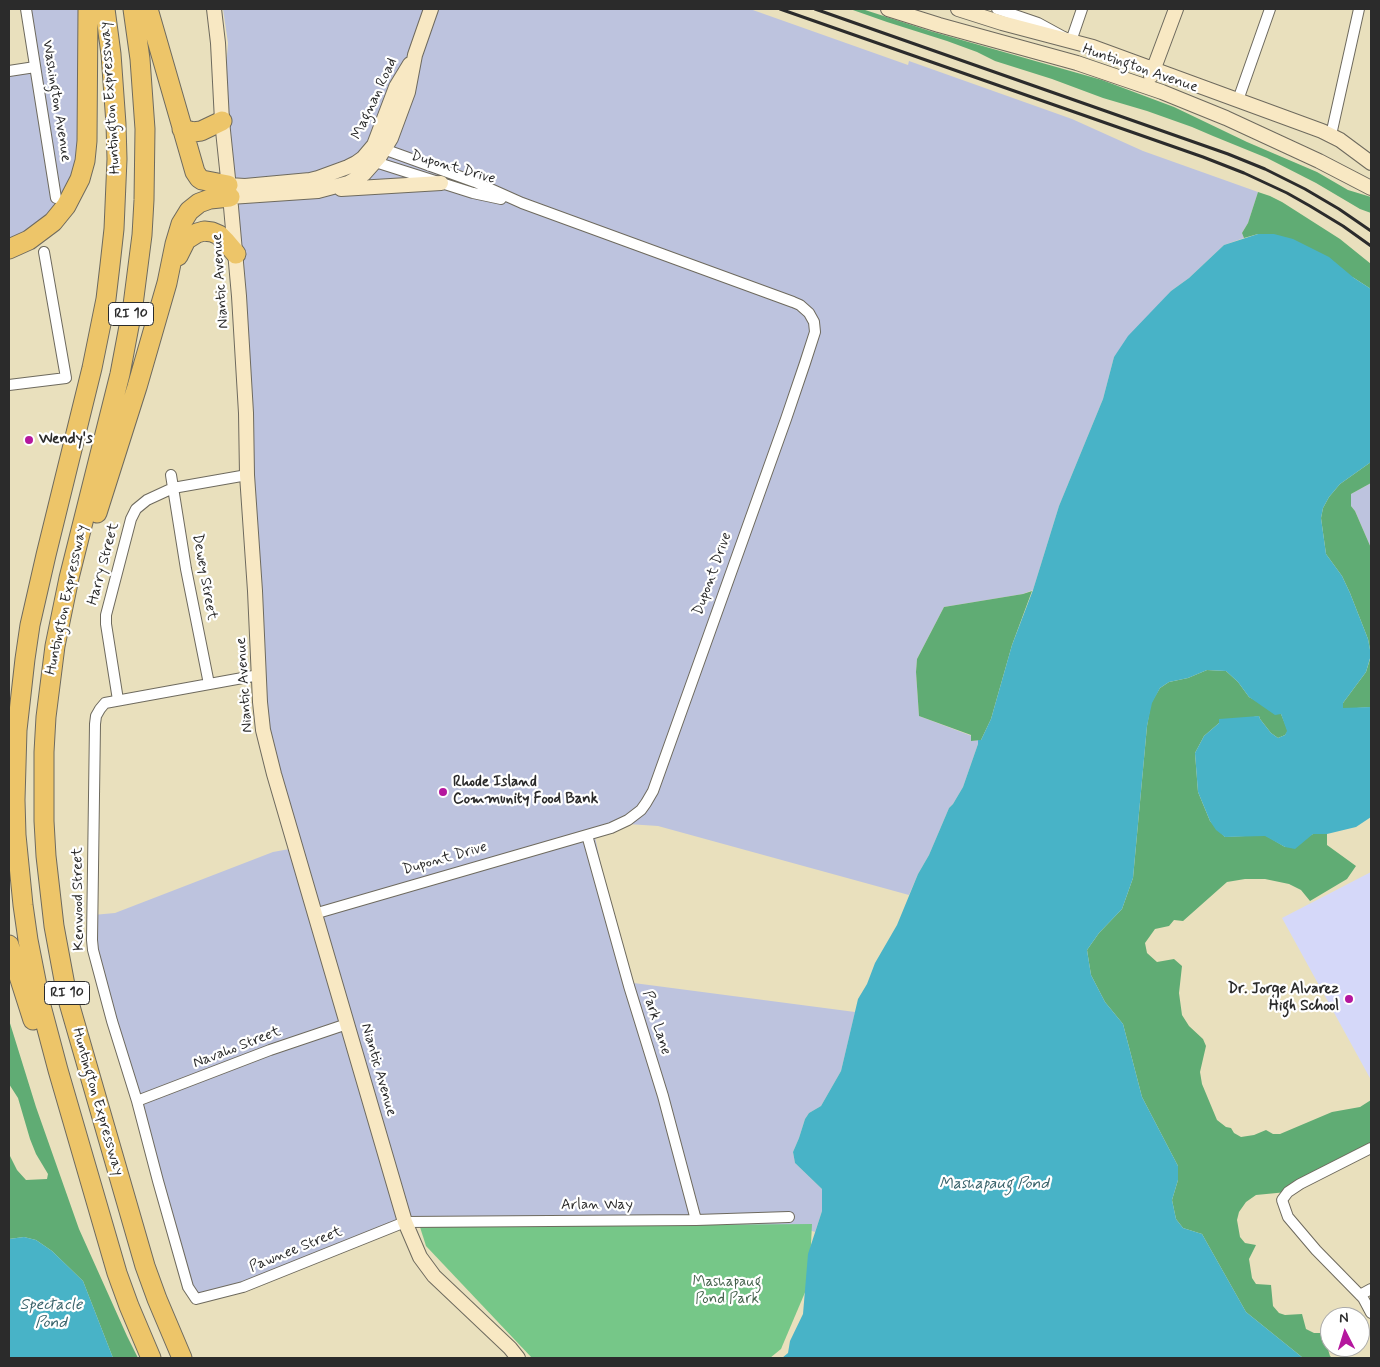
<!DOCTYPE html>
<html>
<head>
<meta charset="utf-8">
<style>
	body { margin:0 }
	#map { position:relative; width:1380px; height:1367px; overflow:hidden; background:#e9e0bd; font-family:Mynerve,sans-serif }
	canvas { display:block }
	.frame { position:absolute; inset:0; border:10px solid #2b2b2b; pointer-events:none }
	.north { position:absolute; left:1320px; top:1307px; width:50px; height:50px; box-sizing:border-box; background:#fff; border:1px solid #aaa; border-radius:50%; rotate:355deg; font-size:14px; font-weight:700; line-height:20px; text-align:center; color:#2b2b2b }
	.north::after { content:''; display:block; margin:auto; width:18px; height:22px; background:#b5179e; clip-path:polygon(50% 0,100% 100%,50% 72%,0 100%) }
</style>
</head>
<body>
<div id="map">
<canvas width="1380" height="1367"></canvas>
<div class="frame"></div>
<div class="north">N</div>
</div>
<script>
const g = document.querySelector('canvas').getContext('2d');
g.lineJoin = 'round';
function paint(path, color) {
  g.fillStyle = color;
  g.fill(path, 'evenodd');
}
function shape(rows) {
  const path = new Path2D();
  for (const r of rows) {
    path.moveTo(r[0], r[1]);
    for (let i = 2; i < r.length; i += 2) path.lineTo(r[i], r[i + 1]);
  }
  return path;
}
function trace(path, color, width, dash) {
  g.strokeStyle = color;
  g.lineWidth = width;
  g.lineCap = dash ? 'butt' : 'round';
  g.setLineDash(dash || []);
  g.stroke(path);
}
function label(font, color, halo, rows, align = 'center') {
  g.font = font + ' Mynerve,sans-serif';
  g.lineWidth = 4.5;
  g.setLineDash([]);
  g.textBaseline = 'middle';
  g.strokeStyle = halo;
  g.fillStyle = color;
  for (const [text, x, y, turn = 0] of rows) {
    g.save();
    g.translate(x, y);
    g.rotate((+turn || 0) * Math.PI / 180);
    g.textAlign = isNaN(turn) ? turn : align;
    if (halo) g.strokeText(text, 0, 0);
    g.fillText(text, 0, 0);
    g.restore();
  }
}
paint(shape([
	[1371,872,1371,1080,1282,918]
]), '#d5d8f9');
paint(shape([
	[27,9,89,9,82,181,9,253,9,75,36,71],
	[223,9,750,9,908,65,909,61,1072,119,1143,151,1258,192,1248,223,1242,233,1244,238,1224,245,1189,278,1171,291,1114,357,1103,399,1059,506,1033,590,1023,594,944,607,917,659,916,672,919,716,972,736,971,741,978,740,978,744,963,787,953,804,949,808,929,855,918,874,909,895,658,826,628,824,595,837,626,982,855,1012,841,1071,821,1106,809,1113,805,1119,799,1138,793,1152,795,1163,822,1189,822,1211,815,1232,800,1227,710,1230,695,1218,408,1221,248,1284,193,1295,98,969,93,915,115,913,273,852,295,848,265,733,222,121,228,43],
	[1371,483,1371,548,1355,511,1351,506,1351,494]
]), '#bdc3de');
paint(shape([
	[812,1224,809,1283,781,1349,770,1358,532,1358,426,1246,420,1227]
]), '#76c788');
paint(shape([
	[850,9,862,9,930,31,1102,80,1174,107,1247,142,1317,172,1348,190,1371,197,1371,213,1360,209,1316,183,1267,158,1213,136,1192,127,1147,111,1103,98,1052,79,995,61,977,52,947,41,887,22],
	[1258,192,1270,196,1282,202,1340,239,1371,264,1371,289,1354,278,1258,234,1244,238,1242,233,1248,223],
	[1371,462,1371,483,1351,494,1351,506,1355,511,1371,548,1371,655,1368,639,1350,593,1342,576,1326,554,1321,518,1323,508,1329,497,1340,484],
	[1032,591,1012,645,991,719,981,740,971,741,971,735,919,716,916,672,917,659,944,607,1023,594],
	[1371,656,1371,707,1342,709,1343,703,1366,672],
	[1207,670,1226,671,1238,682,1249,697,1281,714,1288,731,1285,735,1278,738,1271,733,1260,719,1259,716,1219,723,1204,736,1195,753,1198,792,1210,821,1225,837,1265,835,1285,847,1313,834,1327,834,1327,845,1356,866,1347,879,1310,901,1301,890,1289,884,1265,879,1245,879,1227,882,1183,921,1174,920,1169,926,1155,929,1145,943,1147,953,1157,962,1174,959,1182,966,1179,993,1182,1015,1189,1026,1203,1039,1206,1046,1200,1072,1202,1084,1217,1120,1226,1127,1231,1128,1234,1133,1241,1137,1254,1135,1266,1130,1273,1134,1280,1134,1332,1112,1360,1107,1371,1100,1371,1147,1287,1192,1256,1195,1246,1202,1239,1212,1237,1220,1240,1237,1245,1243,1256,1245,1249,1259,1252,1278,1256,1284,1271,1285,1273,1306,1279,1313,1285,1315,1302,1314,1306,1329,1314,1333,1323,1333,1330,1356,1332,1358,1303,1358,1246,1312,1202,1234,1183,1228,1176,1219,1172,1200,1178,1180,1178,1166,1142,1097,1123,1024,1105,1002,1091,975,1087,950,1099,933,1122,909,1133,878,1147,726,1151,703,1160,688,1169,682,1188,678],
	[9,1020,36,1107,79,1229,127,1336,138,1358,113,1358,83,1281,52,1251,36,1240,24,1237,9,1239,9,1154,17,1170,26,1180,47,1179,48,1174,36,1154,30,1139,18,1098,9,1084]
]), '#60ac74');
paint(shape([
	[1258,234,1274,234,1293,239,1329,257,1354,278,1371,289,1371,462,1340,484,1329,497,1323,508,1321,518,1326,554,1342,576,1350,593,1368,639,1371,655,1366,672,1343,703,1343,708,1371,707,1371,817,1356,827,1327,834,1313,834,1295,849,1285,847,1265,836,1225,837,1216,830,1210,821,1198,792,1195,753,1204,736,1219,723,1219,719,1259,716,1260,719,1271,733,1278,738,1285,735,1287,731,1281,714,1275,715,1249,697,1238,682,1226,671,1207,670,1188,678,1169,682,1160,688,1152,703,1147,726,1133,878,1122,909,1099,933,1087,950,1091,975,1105,1002,1123,1024,1142,1097,1178,1166,1178,1180,1172,1200,1176,1219,1183,1228,1202,1234,1246,1312,1303,1358,782,1358,788,1353,790,1341,803,1314,808,1254,822,1211,822,1189,795,1163,793,1152,799,1138,805,1119,809,1113,821,1106,841,1071,858,999,867,984,875,963,897,925,918,874,929,855,949,808,953,804,963,787,978,744,978,740,981,740,991,719,1012,645,1033,590,1059,506,1103,399,1114,357,1128,336,1171,291,1189,278,1224,245],
	[24,1237,36,1240,52,1251,83,1281,113,1358,9,1358,9,1239]
]), '#48b3c7');
const street = shape([
	[26,9,56,198],
	[997,9,1038,23,1071,41,1082,9],
	[9,71,35,67],
	[1238,100,1270,9],
	[1331,135,1359,9],
	[369,160,473,193,501,199],
	[9,385,66,378,44,252],
	[171,475,186,569,209,684],
	[259,675,105,703,100,709,96,716,95,724,92,940,93,950,112,1021,137,1101,158,1181,188,1287,196,1299,243,1287,405,1222,696,1220,789,1217],
	[118,700,106,624,106,615,131,519,136,509,147,500,173,488,247,475],
	[587,835,629,986,663,1096,696,1220],
	[314,914,611,828,628,820,641,810,646,803,653,791,786,419,805,363,815,332,814,322,809,313,800,305,793,302,522,203,475,182,378,147],
	[137,1101,270,1050,347,1024],
	[1371,1148,1300,1184,1288,1192,1282,1200,1288,1217,1316,1250,1363,1298,1371,1313],
	[1360,1295,1371,1289]
]);
const secondary = shape([
	[214,9,218,43,222,121,231,207,239,296,246,413,247,475,255,591,260,702,263,730,274,774,405,1222,420,1257,434,1276,510,1348,518,1358],
	[888,9,939,25,1077,63,1162,92,1226,118,1319,161,1371,188],
	[958,9,1002,23,1093,47,1322,131,1340,140,1371,163],
	[1151,76,1176,9],
	[228,185,245,186,310,180,318,178,348,167,356,163,363,158,374,145,396,87,410,64],
	[341,189,441,183],
	[230,197,318,191,348,183,364,174,380,156,391,138,408,92,415,55,431,9]
]);
const highway = shape([
	[105,9,111,54,116,124,117,159,114,229,110,265,106,299,92,368,46,555,30,625,25,659,17,730,15,800,16,835,23,905,28,940,41,1006,58,1070,117,1273,129,1306,151,1358],
	[133,9,140,59,145,129,144,200,142,235,133,305,120,374,69,578,55,646,46,717,44,752,44,821,46,856,54,926,67,996,145,1266,157,1299,182,1358],
	[148,9,195,172,199,178,202,180,228,185],
	[182,129,193,132,201,131,222,121],
	[9,249,29,240,53,222,66,206,80,179,85,161,87,141,88,9],
	[178,256,186,240,197,233,204,231,212,232,219,235,225,241,236,254],
	[97,513,137,387,167,283,175,244,181,224,189,211,199,203,210,199,230,197],
	[9,945,33,1020]
]);
trace(street, '#6e6a5e', 12);
trace(secondary, '#6e6a5e', 16);
trace(highway, '#6e6a5e', 21);
trace(street, '#fff', 10);
trace(secondary, '#f8e8c3', 14);
trace(highway, '#edc569', 19);
trace(shape([
	[780,9,1203,157,1244,173,1287,193,1310,206,1343,226,1371,246],
	[815,9,1228,154,1265,169,1305,189,1339,209,1371,231]
]), '#2b2b2b', 3);
for (const [x, y, r, color] of [
	[29,440,5,"#b5179e"],
	[443,792,5,"#b5179e"],
	[1349,999,5,"#b5179e"]
]) {
  const dot = new Path2D();
  dot.arc(x, y, r, 0, 2 * Math.PI);
  g.fillStyle = color;
  g.fill(dot);
  trace(dot, '#fff', 2);
}
for (const [x, y, w] of [
	[131,314,45],
	[67,993,45]
]) {
  const box = new Path2D();
  box.roundRect(x - w / 2, y - 11.5, w, 23, 4);
  g.fillStyle = '#fff';
  g.fill(box);
  trace(box, '#2b2b2b', 1);
}
label('bold 14px', '#2b2b2b', null, [
	["RI 10",131,314],
	["RI 10",67,993]
]);
label('15px', '#2b2b2b', '#fff', [
	["Huntington Avenue",1140,69,19],
	["Huntington Expressway",111,98,-94],
	["Magnan Road",375,99,-65],
	["Washington Avenue",56,101,81],
	["Dupont Drive",453,168,16],
	["Niantic Avenue",221,281,-94],
	["Harry Street",104,564,-75],
	["Dupont Drive",713,574,-70],
	["Dewey Street",204,577,80],
	["Huntington Expressway",67,600,-78],
	["Niantic Avenue",245,685,-94],
	["Dupont Drive",445,859,-16],
	["Kenwood Street",79,899,-91],
	["Park Lane",656,1023,73],
	["Navaho Street",237,1048,-21],
	["Niantic Avenue",378,1070,74],
	["Huntington Expressway",97,1102,74],
	["Arlan Way",597,1206],
	["Pawnee Street",296,1250,-22]
]);
label('bold 15px', '#2b2b2b', '#fff', [
	["Wendy's",39,440],
	["Rhode Island",453,783],
	["Community Food Bank",453,800],
	["Dr. Jorge Alvarez",1339,990,"right"],
	["High School",1339,1007,"right"]
], 'left');
label('15px', '#45624c', '#fff', [
	["Mashapaug",727,1283],
	["Pond Park",727,1300]
]);
label('italic 16px', '#376169', '#fff', [
	["Mashapaug Pond",994,1185],
	["Spectacle",51,1306],
	["Pond",51,1324]
]);
</script>
</body>
</html>
